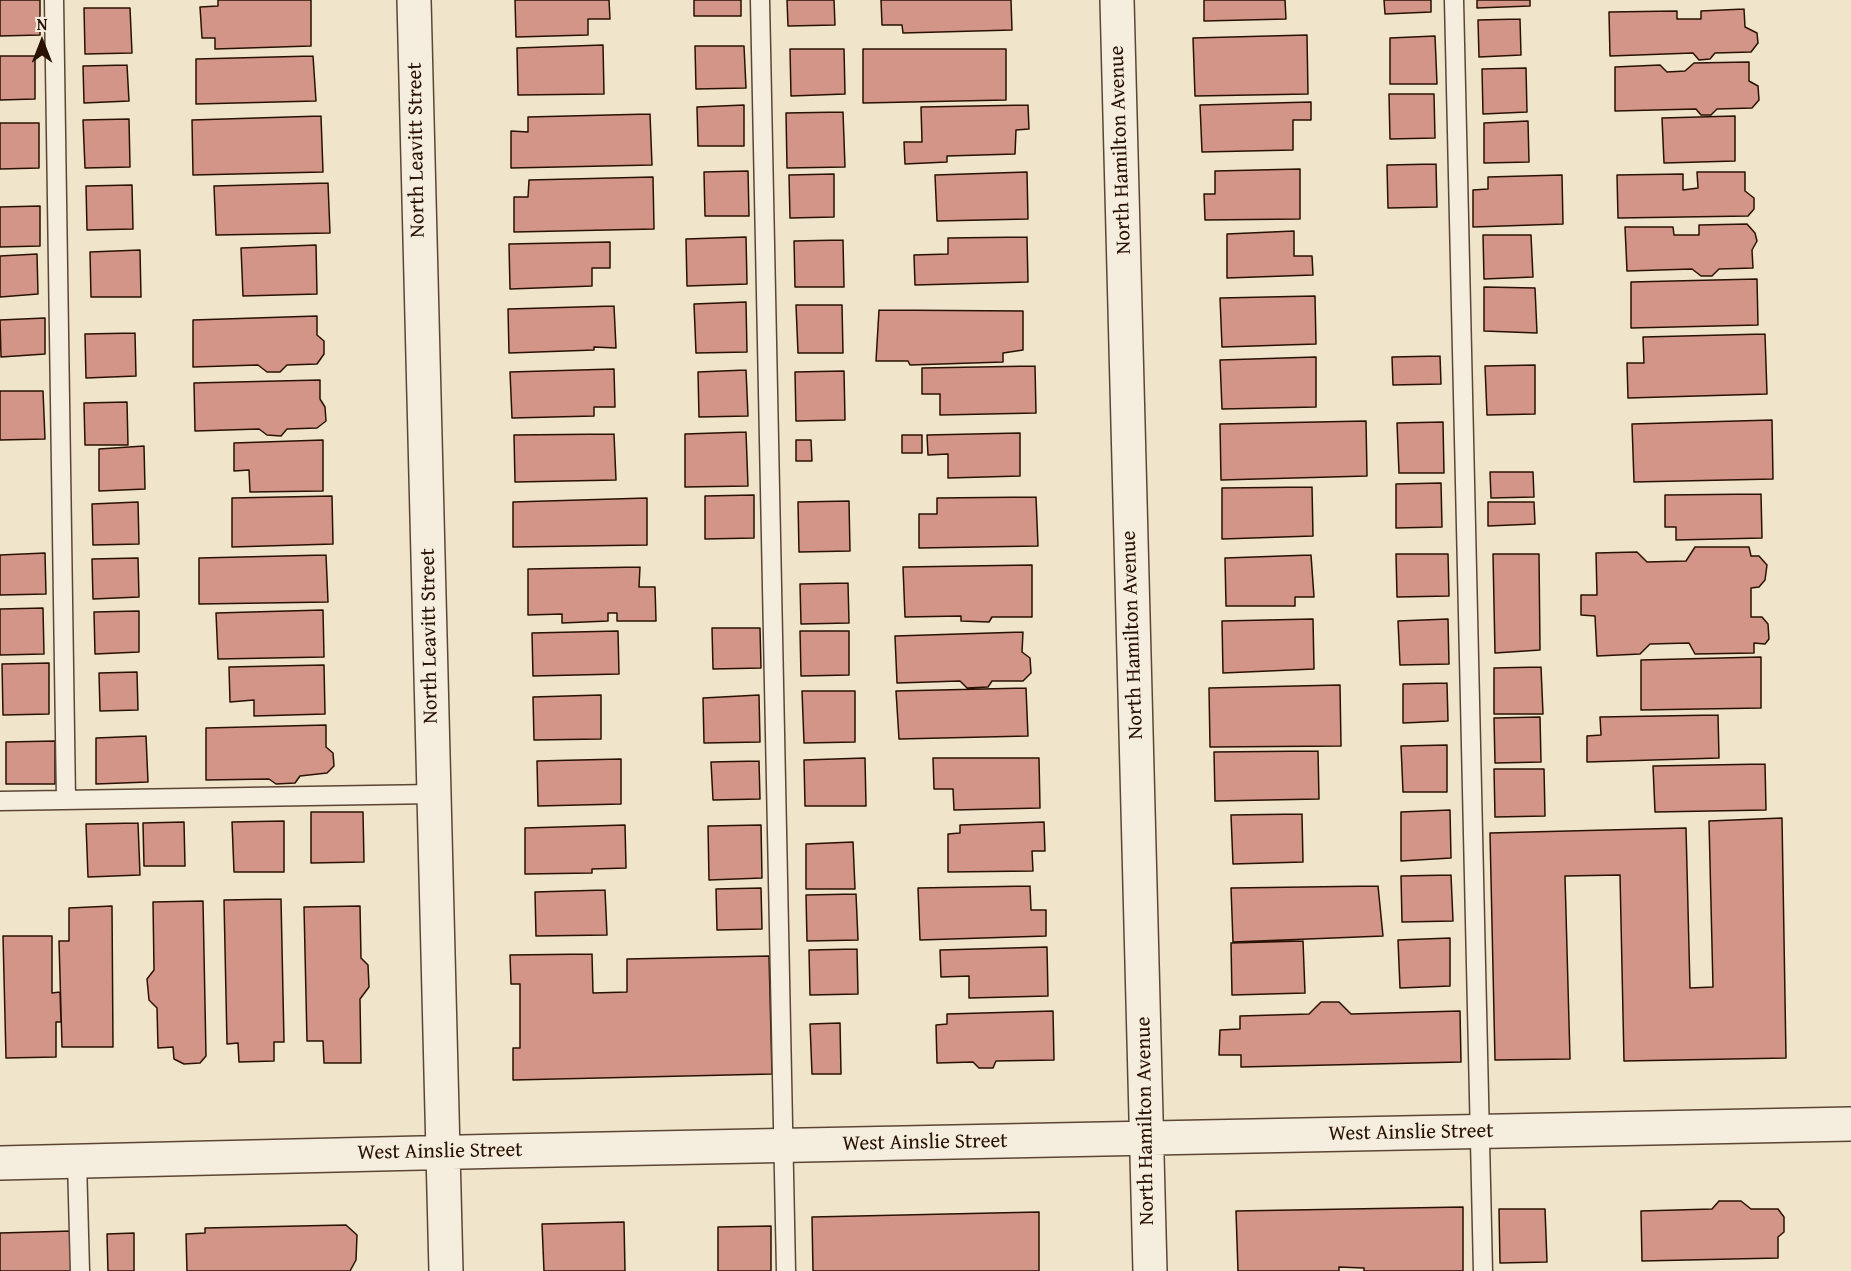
<!DOCTYPE html>
<html>
<head>
<meta charset="utf-8">
<style>
	body { margin:0 }
	#map { position:relative; width:1851px; height:1271px; overflow:hidden; background:#f0e4ca; font-family:"Gentium Book Plus",serif }
	canvas { display:block }
	.north { position:absolute; left:12px; top:12px; width:60px; height:60px; -webkit-text-stroke:4px #f5eddd; paint-order:stroke; rotate:0deg; font-size:16px; font-weight:700; line-height:24px; text-align:center; color:#291202 }
	.north::after { content:''; display:block; margin:auto; width:21px; height:27px; background:#291202; clip-path:polygon(50% 0,100% 100%,50% 72%,0 100%) }
</style>
</head>
<body>
<div id="map">
<canvas width="1851" height="1271"></canvas>
<div class="north">N</div>
</div>
<script>
const g = document.querySelector('canvas').getContext('2d');
g.lineJoin = 'round';
function paint(path, color) {
  g.fillStyle = color;
  g.fill(path, 'evenodd');
}
function shape(rows) {
  const path = new Path2D();
  for (const r of rows) {
    path.moveTo(r[0], r[1]);
    for (let i = 2; i < r.length; i += 2) path.lineTo(r[i], r[i + 1]);
  }
  return path;
}
function trace(path, color, width, dash) {
  g.strokeStyle = color;
  g.lineWidth = width;
  g.lineCap = dash ? 'butt' : 'round';
  g.setLineDash(dash || []);
  g.stroke(path);
}
function label(font, color, halo, rows, align = 'center') {
  g.font = font + ' "Gentium Book Plus",serif';
  g.lineWidth = 6;
  g.setLineDash([]);
  g.textBaseline = 'middle';
  g.strokeStyle = halo;
  g.fillStyle = color;
  for (const [text, x, y, turn = 0] of rows) {
    g.save();
    g.translate(x, y);
    g.rotate((+turn || 0) * Math.PI / 180);
    g.textAlign = isNaN(turn) ? turn : align;
    if (halo) g.strokeText(text, 0, 0);
    g.fillText(text, 0, 0);
    g.restore();
  }
}
const building = shape([
	[0,0,40,0,40,35,0,36,0,0],
	[218,0,311,0,311,46,215,49,215,38,202,38,200,7,218,6,218,0],
	[515,0,609,0,610,19,588,19,588,35,516,37,515,0],
	[694,0,741,0,741,16,694,16,694,0],
	[787,0,834,0,835,25,788,26,787,0],
	[881,0,1011,0,1012,30,903,33,902,25,882,25,881,0],
	[1204,0,1285,0,1286,19,1204,21,1204,0],
	[1384,0,1431,0,1431,12,1385,14,1384,0],
	[1477,0,1530,0,1530,6,1477,8,1477,0],
	[84,8,130,8,132,53,85,54,84,8],
	[1744,9,1745,27,1757,33,1758,43,1751,52,1715,53,1710,59,1699,60,1693,53,1610,56,1609,12,1677,11,1677,19,1701,19,1701,11,1744,9],
	[1520,19,1521,55,1479,57,1478,20,1520,19],
	[1307,35,1308,94,1195,96,1193,38,1307,35],
	[1435,36,1437,84,1390,84,1390,38,1435,36],
	[603,45,604,94,518,95,517,48,603,45],
	[695,46,744,46,746,88,696,89,695,46],
	[790,49,844,49,845,94,791,96,790,49],
	[863,49,1006,49,1006,100,863,103,863,49],
	[0,56,35,56,35,99,0,100,0,56],
	[313,56,316,101,196,104,196,59,313,56],
	[1749,62,1749,81,1758,86,1759,100,1752,108,1717,109,1711,115,1701,115,1696,109,1615,111,1615,67,1660,65,1667,72,1685,71,1694,63,1749,62],
	[127,65,129,101,84,103,83,66,127,65],
	[1526,68,1527,112,1483,114,1482,69,1526,68],
	[1389,94,1434,94,1435,138,1390,139,1389,94],
	[1311,102,1311,120,1293,120,1293,150,1202,152,1200,105,1311,102],
	[744,105,744,146,698,146,697,107,744,105],
	[1028,105,1029,129,1016,130,1015,154,947,156,947,162,905,164,904,142,922,142,921,107,1028,105],
	[843,112,845,167,787,168,786,113,843,112],
	[650,114,652,165,511,168,511,131,528,132,528,117,650,114],
	[321,116,323,172,193,175,192,120,321,116],
	[1735,116,1735,161,1664,163,1662,118,1735,116],
	[129,119,130,167,85,168,83,120,129,119],
	[1528,121,1529,162,1484,163,1484,123,1528,121],
	[0,123,39,123,39,168,0,169,0,123],
	[1436,164,1437,207,1388,208,1387,165,1436,164],
	[1300,169,1300,219,1205,220,1204,194,1215,194,1215,171,1300,169],
	[748,171,749,216,705,216,704,172,748,171],
	[1027,172,1028,219,937,221,935,175,1027,172],
	[1697,172,1745,172,1745,191,1754,198,1754,209,1748,216,1618,218,1617,175,1683,174,1683,190,1698,188,1697,172],
	[834,174,834,217,790,218,789,175,834,174],
	[1562,175,1563,224,1473,227,1473,190,1488,189,1488,177,1562,175],
	[653,177,654,229,514,232,514,197,528,197,529,180,653,177],
	[328,183,330,233,216,235,214,186,328,183],
	[132,185,133,229,87,230,86,186,132,185],
	[40,206,40,246,0,247,0,207,40,206],
	[1747,224,1755,233,1757,241,1752,250,1753,268,1719,269,1712,276,1701,276,1692,269,1627,271,1625,227,1673,227,1674,235,1699,235,1699,225,1747,224],
	[1294,231,1294,256,1312,256,1313,275,1227,278,1227,234,1294,231],
	[1483,235,1531,235,1533,277,1484,279,1483,235],
	[746,237,747,284,687,286,686,239,746,237],
	[1027,237,1028,282,915,285,914,255,948,254,948,238,1027,237],
	[843,240,844,287,795,287,794,241,843,240],
	[610,242,610,268,592,268,592,286,510,289,509,244,610,242],
	[316,245,317,294,243,296,241,248,316,245],
	[140,250,141,297,91,297,90,252,140,250],
	[37,254,38,294,0,297,0,256,37,254],
	[1757,279,1758,325,1631,328,1631,282,1757,279],
	[1484,287,1535,288,1537,333,1484,331,1484,287],
	[1315,296,1316,344,1222,347,1220,298,1315,296],
	[746,302,747,352,696,353,694,304,746,302],
	[796,305,842,305,843,353,798,353,796,305],
	[614,306,616,348,594,347,594,350,509,353,508,309,614,306],
	[879,310,1023,311,1023,350,1003,353,1003,362,910,365,908,361,876,361,879,310],
	[317,316,317,335,324,341,324,354,317,364,287,365,280,372,267,372,258,365,193,367,193,320,317,316],
	[45,318,45,354,1,357,0,320,45,318],
	[135,333,136,376,86,378,85,334,135,333],
	[1765,334,1767,394,1628,398,1627,363,1644,363,1643,337,1765,334],
	[1440,356,1441,384,1393,385,1392,357,1440,356],
	[1316,357,1316,407,1222,409,1220,360,1316,357],
	[1535,365,1535,414,1487,415,1485,366,1535,365],
	[1035,366,1036,413,940,415,940,394,922,394,922,368,1035,366],
	[614,369,615,407,594,407,594,416,512,418,510,372,614,369],
	[746,370,748,416,699,417,698,372,746,370],
	[844,371,845,420,796,421,795,372,844,371],
	[320,380,320,399,325,407,326,421,317,428,287,429,281,436,267,435,259,429,195,431,194,383,320,380],
	[0,391,43,391,45,439,0,440,0,391],
	[127,402,128,445,85,445,84,403,127,402],
	[1772,420,1773,479,1634,482,1632,424,1772,420],
	[1366,421,1367,476,1221,480,1220,424,1366,421],
	[1443,422,1444,473,1399,473,1397,423,1443,422],
	[746,432,748,486,685,487,685,434,746,432],
	[1020,433,1020,476,948,478,948,454,928,455,927,435,1020,433],
	[614,434,616,480,515,482,514,435,614,434],
	[902,435,922,435,922,453,902,453,902,435],
	[323,440,323,491,250,492,249,470,234,471,234,443,323,440],
	[796,440,811,440,812,461,796,461,796,440],
	[144,446,145,489,99,491,99,449,144,446],
	[1490,472,1533,472,1534,497,1491,498,1490,472],
	[1441,483,1442,527,1396,528,1396,484,1441,483],
	[1312,487,1313,536,1222,539,1222,488,1312,487],
	[1761,494,1762,538,1676,540,1676,527,1665,527,1665,495,1761,494],
	[754,495,754,538,705,539,705,496,754,495],
	[332,496,333,544,232,547,232,498,332,496],
	[1036,497,1038,546,919,548,919,514,937,514,937,498,1036,497],
	[647,498,647,545,513,547,513,502,647,498],
	[849,501,850,551,799,552,798,502,849,501],
	[138,502,139,544,93,545,92,504,138,502],
	[1488,502,1534,502,1535,524,1488,526,1488,502],
	[1695,547,1749,547,1751,556,1759,556,1767,565,1765,580,1759,587,1751,588,1751,617,1762,617,1768,624,1769,639,1765,644,1754,643,1754,653,1695,654,1689,643,1650,644,1640,654,1597,656,1595,616,1581,615,1581,595,1597,595,1596,553,1637,552,1647,562,1686,561,1695,547],
	[45,553,46,594,0,595,0,555,45,553],
	[1396,554,1448,554,1449,596,1397,597,1396,554],
	[1493,554,1539,554,1540,650,1495,653,1493,554],
	[326,555,328,602,199,604,199,558,326,555],
	[1311,555,1314,597,1295,597,1295,606,1226,606,1225,558,1311,555],
	[138,558,139,597,93,599,92,559,138,558],
	[1032,565,1032,617,992,617,989,622,961,621,961,616,905,617,903,567,1032,565],
	[640,567,639,587,655,587,656,621,617,621,617,613,608,613,608,621,562,623,562,614,528,615,528,569,640,567],
	[848,583,849,623,801,624,800,584,848,583],
	[43,608,44,654,0,655,0,609,43,608],
	[323,610,324,657,218,659,216,613,323,610],
	[139,611,139,652,95,654,94,612,139,611],
	[1313,619,1314,669,1223,673,1222,621,1313,619],
	[1448,619,1449,664,1400,665,1398,621,1448,619],
	[712,628,760,628,761,668,713,669,712,628],
	[618,631,619,674,533,676,532,633,618,631],
	[800,631,849,631,849,675,801,676,800,631],
	[1023,632,1022,652,1030,658,1031,673,1023,681,992,681,988,687,967,688,960,681,897,683,895,636,1023,632],
	[1761,657,1761,708,1641,710,1641,660,1761,657],
	[49,663,49,714,3,715,2,664,49,663],
	[324,665,325,714,254,716,254,700,230,702,229,667,324,665],
	[1541,667,1543,714,1494,714,1494,668,1541,667],
	[137,672,138,710,100,711,99,673,137,672],
	[1447,683,1448,721,1403,723,1403,684,1447,683],
	[1340,685,1341,746,1210,747,1209,688,1340,685],
	[1026,688,1028,736,899,739,896,691,1026,688],
	[802,691,855,691,855,742,804,743,802,691],
	[601,695,601,739,534,740,533,697,601,695],
	[759,695,760,742,704,743,703,698,759,695],
	[1718,715,1719,758,1587,762,1587,736,1601,735,1600,717,1718,715],
	[1540,717,1541,762,1495,763,1494,718,1540,717],
	[326,725,326,747,333,753,334,766,327,773,300,776,295,783,276,784,269,779,206,780,206,728,326,725],
	[146,736,148,782,96,784,96,738,146,736],
	[55,741,55,784,6,784,6,742,55,741],
	[1447,745,1447,792,1403,792,1401,746,1447,745],
	[1318,751,1319,799,1215,801,1214,752,1318,751],
	[865,758,866,806,805,806,804,760,865,758],
	[933,758,1039,758,1040,808,954,810,953,789,934,789,933,758],
	[621,759,621,804,538,806,537,761,621,759],
	[759,761,760,799,713,800,711,762,759,761],
	[1765,764,1766,810,1655,812,1653,766,1765,764],
	[1494,769,1544,769,1545,816,1495,817,1494,769],
	[1450,810,1451,858,1401,861,1401,812,1450,810],
	[311,812,363,812,364,862,311,863,311,812],
	[1302,814,1303,862,1233,864,1231,815,1302,814],
	[1782,818,1786,1058,1624,1061,1620,875,1565,876,1570,1059,1495,1060,1490,833,1686,828,1690,988,1713,987,1709,821,1782,818],
	[284,821,284,872,234,872,232,822,284,821],
	[184,822,185,866,144,866,143,823,184,822],
	[1044,822,1045,851,1032,851,1033,871,948,872,948,834,960,833,960,825,1044,822],
	[138,823,140,875,88,877,86,824,138,823],
	[625,825,626,868,592,869,592,873,525,874,525,828,625,825],
	[761,825,762,878,709,880,708,826,761,825],
	[853,842,855,889,806,889,806,844,853,842],
	[1451,875,1453,921,1402,922,1401,876,1451,875],
	[1030,886,1031,910,1046,910,1046,936,920,940,918,888,1030,886],
	[1378,886,1383,936,1233,942,1231,888,1378,886],
	[761,888,762,929,717,930,716,889,761,888],
	[605,890,607,935,536,936,535,892,605,890],
	[856,894,858,940,807,941,806,895,856,894],
	[281,899,284,1042,274,1042,274,1061,239,1062,238,1043,227,1044,224,900,281,899],
	[203,901,206,1056,200,1063,184,1064,174,1059,173,1047,158,1048,157,1008,149,1000,147,979,154,970,153,902,203,901],
	[112,906,113,1047,62,1047,59,941,69,941,69,908,112,906],
	[360,906,361,958,368,965,369,987,360,999,361,1063,324,1063,323,1041,307,1041,304,907,360,906],
	[3,936,52,936,52,993,60,992,61,1022,56,1022,56,1057,6,1058,3,936],
	[1450,938,1450,986,1400,988,1398,940,1450,938],
	[1303,941,1305,993,1232,995,1231,943,1303,941],
	[1047,947,1048,996,969,998,969,976,941,977,940,950,1047,947],
	[857,949,858,994,810,995,809,950,857,949],
	[592,954,593,993,627,992,627,959,769,956,772,1074,513,1080,513,1048,520,1048,520,984,511,984,510,955,592,954],
	[1321,1002,1339,1002,1351,1014,1460,1011,1461,1062,1241,1067,1241,1055,1219,1055,1220,1030,1240,1029,1240,1016,1309,1014,1321,1002],
	[1053,1011,1054,1060,996,1061,993,1068,979,1068,973,1062,937,1063,936,1025,947,1024,947,1014,1053,1011],
	[840,1023,841,1074,812,1074,810,1024,840,1023],
	[1719,1201,1741,1201,1751,1209,1778,1209,1784,1217,1784,1232,1778,1237,1778,1258,1642,1261,1641,1211,1712,1209,1719,1201],
	[1463,1207,1463,1271,1364,1271,1364,1268,1339,1267,1339,1271,1238,1271,1236,1211,1463,1207],
	[1499,1209,1545,1209,1547,1262,1500,1263,1499,1209],
	[1039,1212,1039,1271,813,1271,812,1217,1039,1212],
	[624,1222,625,1271,544,1271,542,1224,624,1222],
	[346,1225,357,1235,356,1260,350,1271,187,1271,186,1234,205,1233,205,1228,346,1225],
	[771,1226,771,1271,718,1271,718,1227,771,1226],
	[72,1231,73,1271,0,1271,0,1233,72,1231],
	[134,1233,134,1271,108,1271,107,1234,134,1233]
]);
paint(building, '#d29588');
trace(building, '#291202', 1.5);
const service = shape([
	[54,0,66,800],
	[760,0,786,1271],
	[1454,0,1483,1271],
	[0,801,434,794],
	[77,1161,80,1271]
]);
const minor = shape([
	[414,0,446,1271],
	[1117,0,1150,1271],
	[0,1163,505,1151,1851,1124]
]);
trace(service, '#5b4634', 21);
trace(minor, '#5b4634', 36);
trace(service, '#f5eddd', 18);
trace(minor, '#f5eddd', 33);
label('21px', '#291202', '#f5eddd', [
	["North Leavitt Street",417,150,-91],
	["North Hamilton Avenue",1121,150,-92],
	["North Hamilton Avenue",1133,635,-92],
	["North Leavitt Street",430,636,-91],
	["North Hamilton Avenue",1146,1121,-91],
	["West Ainslie Street",1411,1133,-1],
	["West Ainslie Street",925,1143,-1],
	["West Ainslie Street",440,1152,-1]
]);
</script>
</body>
</html>
